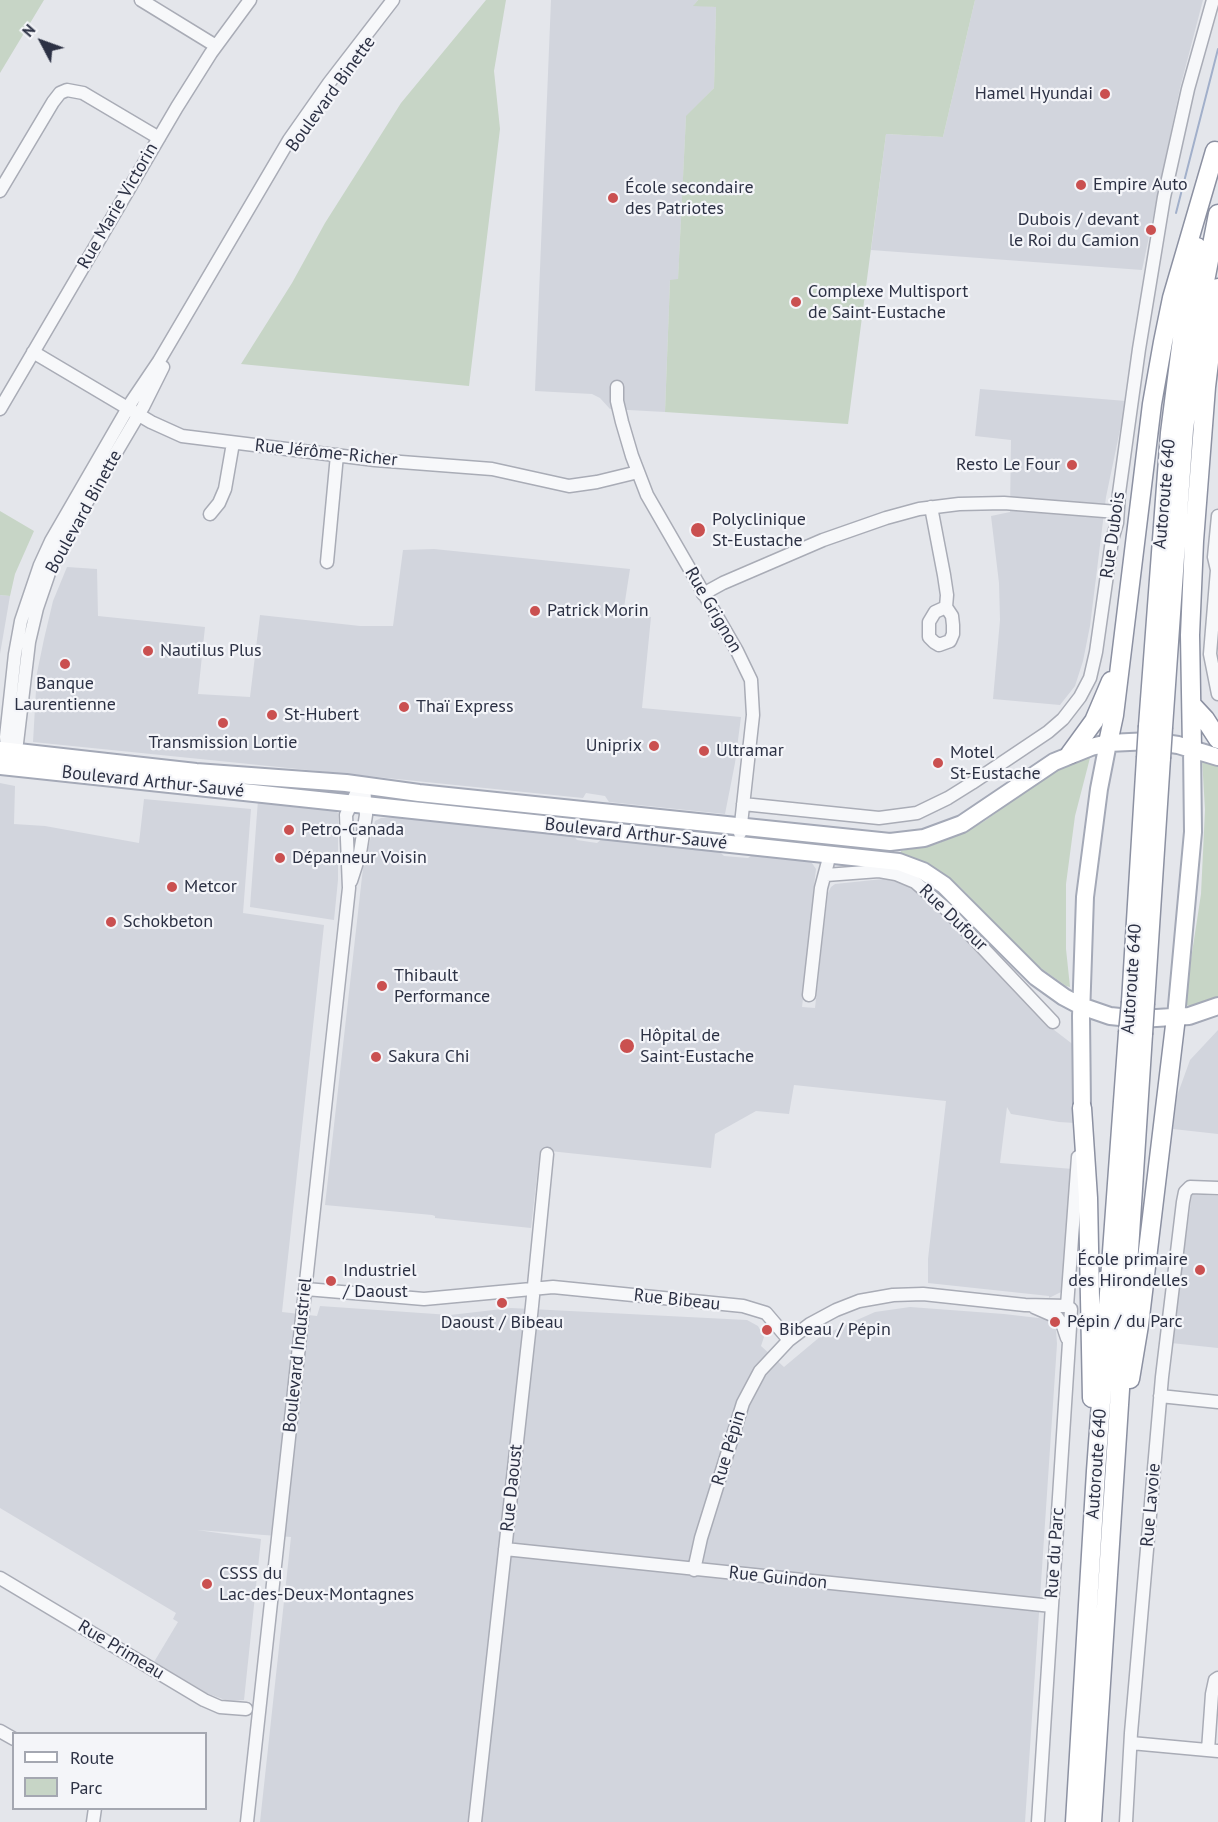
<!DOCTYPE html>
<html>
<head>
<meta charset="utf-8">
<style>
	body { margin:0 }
	#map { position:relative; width:1218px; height:1822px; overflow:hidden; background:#e4e6eb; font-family:"PT Sans",sans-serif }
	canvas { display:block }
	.legend { position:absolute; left:12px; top:1732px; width:195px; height:78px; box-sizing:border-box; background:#f4f5f9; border:2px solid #a4a7b1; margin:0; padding:8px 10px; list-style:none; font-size:18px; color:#2c3144 }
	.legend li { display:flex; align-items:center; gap:12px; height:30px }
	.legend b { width:30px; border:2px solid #a4a7b1 }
	.north { position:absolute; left:12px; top:12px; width:60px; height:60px; -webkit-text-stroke:4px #f4f5f9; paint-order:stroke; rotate:311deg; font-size:16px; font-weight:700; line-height:24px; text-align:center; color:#2c3144 }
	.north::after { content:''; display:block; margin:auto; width:21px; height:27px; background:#2c3144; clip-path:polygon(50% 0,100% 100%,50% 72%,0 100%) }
</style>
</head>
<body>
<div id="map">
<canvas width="1218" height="1822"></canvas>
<ul class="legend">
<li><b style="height:8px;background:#fff"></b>Route</li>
<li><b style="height:16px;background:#c7d5c6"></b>Parc</li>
</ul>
<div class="north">N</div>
</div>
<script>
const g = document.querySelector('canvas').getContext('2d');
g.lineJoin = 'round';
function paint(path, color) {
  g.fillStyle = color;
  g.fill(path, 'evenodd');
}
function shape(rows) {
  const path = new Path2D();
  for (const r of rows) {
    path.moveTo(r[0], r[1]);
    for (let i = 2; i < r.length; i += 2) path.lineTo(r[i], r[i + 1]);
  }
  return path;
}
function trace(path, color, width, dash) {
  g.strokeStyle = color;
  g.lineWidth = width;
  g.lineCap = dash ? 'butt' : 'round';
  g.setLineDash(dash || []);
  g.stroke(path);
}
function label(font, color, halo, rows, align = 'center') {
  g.font = font + ' "PT Sans",sans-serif';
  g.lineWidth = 4.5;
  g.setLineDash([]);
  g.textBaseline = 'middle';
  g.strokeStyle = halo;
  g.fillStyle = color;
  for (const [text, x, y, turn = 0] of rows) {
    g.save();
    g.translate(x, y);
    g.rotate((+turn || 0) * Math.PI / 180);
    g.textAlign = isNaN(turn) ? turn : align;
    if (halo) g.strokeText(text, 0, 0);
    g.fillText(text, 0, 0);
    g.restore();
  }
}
paint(shape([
	[551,0,698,0,694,5,716,7,714,88,686,117,678,280,670,280,665,412,610,409,600,398,592,394,535,391],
	[975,0,1203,0,1180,88,1142,270,871,250,886,134,943,137],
	[980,389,1126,401,1106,497,1090,626,1083,661,1075,686,1060,705,993,699,1000,620,999,583,991,516,1010,512,1011,440,975,436],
	[434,549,630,569,623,614,651,617,642,708,741,717,735,763,725,814,609,802,605,796,586,793,583,798,33,742,37,673,44,639,53,601,67,567,97,569,98,616,205,627,198,694,250,697,260,615,360,626,393,626,403,550],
	[0,595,10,596,0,654],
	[0,783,15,786,14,824,45,826,139,843,144,799,251,809,243,913,324,925,282,1312,317,1316,320,1306,450,1315,511,1308,747,1320,758,1326,764,1337,761,1346,784,1367,821,1336,875,1312,910,1307,1004,1314,1047,1319,1053,1324,1056,1330,1057,1344,1025,1822,260,1822,291,1537,197,1530,261,1539,244,1700,228,1701,206,1693,154,1662,178,1622,173,1619,176,1613,0,1508],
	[258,800,333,809,338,813,338,880,334,920,250,907],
	[407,816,572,834,577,840,597,843,603,838,719,851,724,856,748,858,755,853,810,860,816,869,814,886,816,887,802,1007,815,1008,824,925,828,893,831,887,835,884,883,879,899,882,918,891,1049,1026,1075,1046,1075,1123,1059,1122,1011,1114,1007,1107,1000,1163,1073,1169,1063,1288,1061,1292,1049,1298,1049,1296,928,1283,928,1259,946,1101,794,1085,789,1114,756,1111,715,1134,711,1168,540,1150,531,1228,435,1218,435,1216,432,1215,325,1205,363,868,375,821,381,818],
	[1218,1030,1218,1134,1173,1129,1177,1096,1190,1060],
	[1192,1194,1218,1196,1218,1348,1171,1343]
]), '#d2d5dd');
paint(shape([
	[0,0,44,0,0,73],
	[486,0,506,0,494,71,500,129,469,386,241,364,292,283,325,223,401,103],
	[698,0,975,0,943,137,886,134,848,424,665,412,670,280,678,279,686,116,714,88,716,7,693,6],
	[0,511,34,531,15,574,10,596,0,595],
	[1091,754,1075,816,1066,884,1066,949,1070,987,1066,986,1032,962,960,887,944,874,924,862,908,856,900,856,901,851,936,844,964,833,986,820,1061,765],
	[1202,758,1218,765,1218,997,1194,1006,1184,1005,1201,894,1205,810]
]), '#c7d5c6');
trace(shape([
	[1176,213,1218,49]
]), '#a1afca', 2);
const minor = shape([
	[141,0,216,46],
	[0,191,53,102,60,93,67,90,83,93,159,138],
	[33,352,151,422,182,436,375,460,492,469,569,486,597,482,638,472],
	[617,387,617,401,622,422,632,456,647,495,737,651,751,680,753,715,740,833],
	[0,409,177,107,211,53,250,0],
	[931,507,944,575,947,595,946,607,952,616,953,625,953,634,950,641,939,645,934,642,929,637,929,622,935,612,946,607],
	[210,514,219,503,225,489,233,443],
	[1218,516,1214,557,1217,570,1210,654,1218,694],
	[327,562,337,455],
	[703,594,723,583,823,540,886,518,919,509,959,504,1004,503,1117,512],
	[8,757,6,737,15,654,21,621,40,565,51,541,132,401,159,361,289,140,329,83,393,0],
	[12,757,17,743,29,642,37,608,50,570,65,539,143,407,163,367],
	[743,804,879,818,917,813,948,798,972,783,1048,732,1063,719,1080,697,1090,678,1096,652,1112,540,1117,523,1119,493,1139,349,1164,197,1188,89,1213,0],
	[826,875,879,871,896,874,915,882,945,908,1053,1022],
	[351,881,360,853,366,815,364,785],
	[809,995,821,888,830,854],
	[306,1289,424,1299,553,1287,743,1306,766,1313,789,1340,810,1324,836,1310,859,1301,893,1295,923,1294,1025,1305,1067,1306],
	[1034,1307,1057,1317,1063,1326,1067,1338],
	[1160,1396,1218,1402],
	[505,1549,1052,1606],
	[694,1570,701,1538,743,1403,760,1371,789,1340],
	[0,1578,204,1700,220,1707,246,1709],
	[0,1731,14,1739],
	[1131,1743,1218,1751],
	[1208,1750,1212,1694,1215,1680,1218,1678],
	[93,1822,95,1808],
	[247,1822,349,888,346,815,360,785],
	[475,1822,532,1306,547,1154],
	[1038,1822,1070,1327,1071,1309,1067,1306,1078,1157],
	[1126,1822,1131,1733,1162,1377,1183,1202,1185,1192,1190,1187,1218,1188]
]);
const major = shape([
	[0,750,196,772,346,783,419,793,890,842,924,838,962,824,1054,762,1091,747,1108,743,1151,741,1178,745,1218,757],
	[0,766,899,862,923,871,944,885,1036,977,1064,997,1081,1006,1110,1016,1140,1019,1189,1016,1218,1006],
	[1176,1017,1193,832,1192,749],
	[1082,1108,1081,1016,1085,897,1099,789,1108,743]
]);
const highway = shape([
	[1192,705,1205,719,1218,739],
	[1148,726,1170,433,1182,339,1197,247],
	[1163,727,1184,429,1205,281,1218,214],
	[1108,743,1114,715,1152,404,1163,342,1172,298,1215,151],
	[1192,749,1190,635,1194,541,1206,387,1218,288],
	[1070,754,1094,721,1111,681],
	[1131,1002,1146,758],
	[1145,1003,1161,758],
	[1082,1108,1088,1198,1092,1398],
	[1130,1379,1139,1325,1176,1017],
	[1075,1822,1096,1471,1128,1033],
	[1092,1822,1143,1034]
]);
trace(minor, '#a9acb6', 15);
trace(major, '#a4a9b7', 20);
trace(highway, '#8c91a2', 21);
trace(minor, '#f7f8fa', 12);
trace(major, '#fff', 16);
trace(highway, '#fff', 18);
const highwayBridge = shape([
	[1146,758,1148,726],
	[1161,758,1163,727],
	[1128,1033,1131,1002],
	[1143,1034,1145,1003]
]);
trace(highwayBridge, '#8c91a2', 21, []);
trace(highwayBridge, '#fff', 18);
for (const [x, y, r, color] of [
	[1105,94,6,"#ca5050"],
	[1081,185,6,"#ca5050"],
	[613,198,6,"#ca5050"],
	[1151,230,6,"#ca5050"],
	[796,302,6,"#ca5050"],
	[1072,465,6,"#ca5050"],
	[698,530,8,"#ca5050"],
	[535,611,6,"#ca5050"],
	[148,651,6,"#ca5050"],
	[65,664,6,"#ca5050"],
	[404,707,6,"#ca5050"],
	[272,715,6,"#ca5050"],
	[223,723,6,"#ca5050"],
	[654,746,6,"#ca5050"],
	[704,751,6,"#ca5050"],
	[938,763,6,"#ca5050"],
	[289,830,6,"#ca5050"],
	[280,858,6,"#ca5050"],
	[172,887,6,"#ca5050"],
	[111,922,6,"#ca5050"],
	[382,986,6,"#ca5050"],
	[627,1046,8,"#ca5050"],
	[376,1057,6,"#ca5050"],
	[1200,1270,6,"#ca5050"],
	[331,1281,6,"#ca5050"],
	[502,1303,6,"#ca5050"],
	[1055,1322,6,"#ca5050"],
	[767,1330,6,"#ca5050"],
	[207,1584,6,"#ca5050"]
]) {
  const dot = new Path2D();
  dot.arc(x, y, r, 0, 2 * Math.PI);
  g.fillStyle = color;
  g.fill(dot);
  trace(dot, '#f4f5f9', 2);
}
label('18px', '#2c3144', '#f4f5f9', [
	["Boulevard Binette",331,94,-54],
	["Rue Marie Victorin",118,206,-60],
	["Rue Jérôme-Richer",326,453,6],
	["Autoroute 640",1165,494,-85],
	["Boulevard Binette",84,512,-61],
	["Rue Dubois",1113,535,-82],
	["Rue Grignon",713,610,60],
	["Boulevard Arthur-Sauvé",153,782,6],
	["Boulevard Arthur-Sauvé",636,834,6],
	["Rue Dufour",953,918,44],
	["Autoroute 640",1132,979,-86],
	["Rue Bibeau",677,1300,6],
	["Boulevard Industriel",298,1355,-84],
	["Rue Pépin",729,1448,-73],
	["Autoroute 640",1097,1464,-86],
	["Rue Daoust",512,1488,-84],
	["Rue Lavoie",1151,1505,-85],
	["Rue du Parc",1055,1553,-86],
	["Rue Guindon",778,1578,6],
	["Rue Primeau",121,1650,31]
]);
label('18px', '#2c3144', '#f4f5f9', [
	["Hamel Hyundai",1093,94,"right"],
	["Empire Auto",1093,185],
	["École secondaire",625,188],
	["des Patriotes",625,209],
	["Dubois / devant",1139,220,"right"],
	["le Roi du Camion",1139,241,"right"],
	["Complexe Multisport",808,292],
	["de Saint-Eustache",808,313],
	["Resto Le Four",1060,465,"right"],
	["Polyclinique",712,520],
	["St-Eustache",712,541],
	["Patrick Morin",547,611],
	["Nautilus Plus",160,651],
	["Banque",65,684,"center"],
	["Laurentienne",65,705,"center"],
	["Thaï Express",416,707],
	["St-Hubert",284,715],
	["Transmission Lortie",223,743,"center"],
	["Uniprix",642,746,"right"],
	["Ultramar",716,751],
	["Motel",950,753],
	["St-Eustache",950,774],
	["Petro-Canada",301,830],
	["Dépanneur Voisin",292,858],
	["Metcor",184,887],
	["Schokbeton",123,922],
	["Thibault",394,976],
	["Performance",394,997],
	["Hôpital de",640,1036],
	["Saint-Eustache",640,1057],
	["Sakura Chi",388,1057],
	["École primaire",1188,1260,"right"],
	["des Hirondelles",1188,1281,"right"],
	["Industriel",343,1271],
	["/ Daoust",343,1292],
	["Pépin / du Parc",1067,1322],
	["Daoust / Bibeau",502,1323,"center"],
	["Bibeau / Pépin",779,1330],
	["CSSS du",219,1574],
	["Lac-des-Deux-Montagnes",219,1595]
], 'left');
</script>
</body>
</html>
